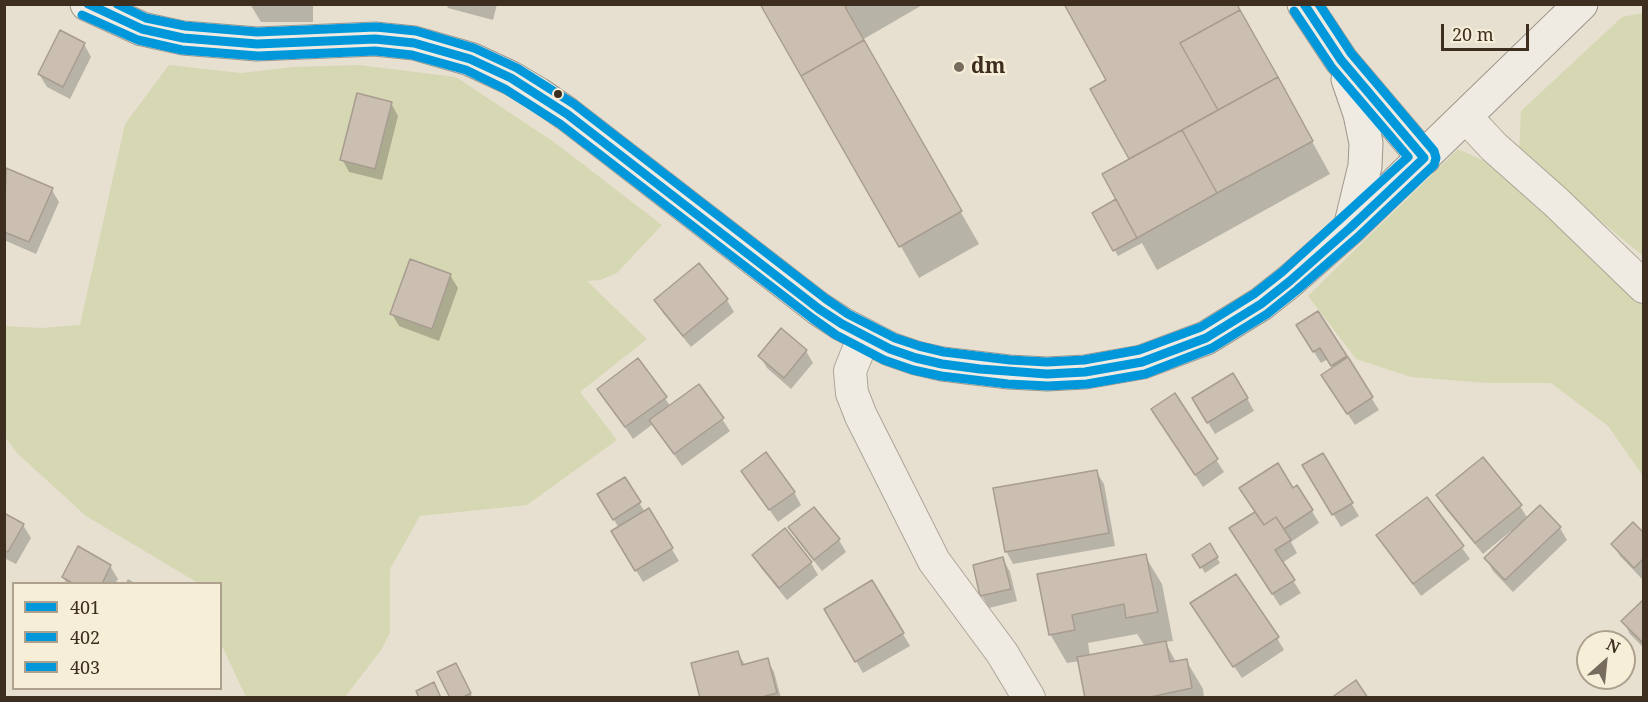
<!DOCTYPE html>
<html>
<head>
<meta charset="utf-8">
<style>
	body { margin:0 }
	#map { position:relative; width:1648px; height:702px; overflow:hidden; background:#e7e0d1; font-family:"Noto Serif",serif }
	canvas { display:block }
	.frame { position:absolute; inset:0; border:6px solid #3d2e20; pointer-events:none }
	.legend { position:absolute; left:12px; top:582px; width:210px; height:108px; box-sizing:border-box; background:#f7eed8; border:2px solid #ada18e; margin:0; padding:8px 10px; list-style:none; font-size:18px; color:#3d2e20 }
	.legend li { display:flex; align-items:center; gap:12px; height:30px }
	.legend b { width:30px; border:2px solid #ada18e }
	.north { position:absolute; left:1576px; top:630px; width:60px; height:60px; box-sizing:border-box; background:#f7eed8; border:2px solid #ada18e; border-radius:50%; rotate:27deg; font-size:16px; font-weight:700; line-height:24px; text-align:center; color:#3d2e20 }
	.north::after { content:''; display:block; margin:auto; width:21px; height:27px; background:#786c5e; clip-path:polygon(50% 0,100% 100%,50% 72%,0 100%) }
	.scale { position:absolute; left:1441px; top:24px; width:88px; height:27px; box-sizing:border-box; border:3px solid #3d2e20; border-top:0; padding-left:8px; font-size:18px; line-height:21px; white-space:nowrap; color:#3d2e20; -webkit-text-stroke:4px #f7eed8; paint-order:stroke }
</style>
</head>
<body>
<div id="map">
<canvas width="1648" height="702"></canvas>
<div class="frame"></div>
<ul class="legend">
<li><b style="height:8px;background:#0098da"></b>401</li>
<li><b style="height:8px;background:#0098da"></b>402</li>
<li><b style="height:8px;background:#0098da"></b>403</li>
</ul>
<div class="north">N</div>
<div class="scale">20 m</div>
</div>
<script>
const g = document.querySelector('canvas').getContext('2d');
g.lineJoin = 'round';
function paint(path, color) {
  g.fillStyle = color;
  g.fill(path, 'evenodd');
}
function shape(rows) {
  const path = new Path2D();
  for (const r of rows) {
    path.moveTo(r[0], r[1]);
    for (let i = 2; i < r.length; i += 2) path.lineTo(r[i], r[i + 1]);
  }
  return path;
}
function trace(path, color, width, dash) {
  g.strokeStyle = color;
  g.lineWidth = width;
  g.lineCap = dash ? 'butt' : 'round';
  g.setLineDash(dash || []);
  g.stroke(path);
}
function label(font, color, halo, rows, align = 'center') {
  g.font = font + ' "Noto Serif",serif';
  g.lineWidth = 5;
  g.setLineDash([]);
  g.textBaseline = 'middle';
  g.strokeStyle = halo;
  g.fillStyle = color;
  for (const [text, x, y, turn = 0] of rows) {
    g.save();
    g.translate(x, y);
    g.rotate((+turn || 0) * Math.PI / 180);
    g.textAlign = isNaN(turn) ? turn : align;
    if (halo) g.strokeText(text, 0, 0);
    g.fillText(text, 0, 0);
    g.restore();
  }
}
paint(shape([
	[1643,13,1643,256,1519,154,1521,111,1622,17],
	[169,65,241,73,294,67,359,65,456,77,554,142,662,225,617,273,600,280,587,281,647,339,580,392,617,440,527,505,420,516,390,569,390,633,381,650,345,697,246,697,221,644,220,584,198,583,86,516,18,454,5,437,4,326,42,328,80,325,125,124],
	[1458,149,1504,170,1643,306,1643,476,1608,426,1551,383,1487,383,1411,377,1356,359,1308,296]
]), '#d6d7b3');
paint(shape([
	[250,4,313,4,313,22,261,22],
	[446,4,497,4,493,20,448,8],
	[762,4,924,4,862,40,979,244,919,278],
	[1236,4,1330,174,1157,270,1142,243,1118,256,1094,213,1118,200,1131,160,1092,90],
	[84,44,91,57,70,99,47,87,39,74],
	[391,103,398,116,382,180,349,172,342,159],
	[7,170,52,190,59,202,36,254,4,240,4,175],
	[450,275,458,288,439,341,399,326,392,314],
	[727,300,734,312,691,347,663,313,656,301],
	[1317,313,1379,410,1355,425,1330,387,1334,368,1328,359,1321,363,1305,338],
	[806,351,813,363,791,389,767,368,760,356],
	[599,389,665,398,670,406,722,419,730,431,682,466,653,424,633,439],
	[1174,395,1224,472,1203,487,1160,422],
	[1247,398,1254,411,1215,434,1194,399],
	[1322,455,1359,516,1341,527,1304,465],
	[1096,471,1104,484,1115,546,1013,564,1006,551],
	[743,472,794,492,801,505,778,522],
	[624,479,645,512,648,510,679,561,643,582,613,532,619,528,606,507],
	[1438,495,1520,506,1528,519,1560,528,1567,540,1513,592,1493,571,1486,558,1513,533,1511,531,1483,554,1445,508],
	[1427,499,1470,559,1421,596,1378,535],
	[1312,511,1319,523,1291,542,1297,553,1282,563,1301,593,1280,606,1231,529,1256,513],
	[4,515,23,525,31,538,16,564,4,558],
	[790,527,839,540,846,552,822,571,797,540],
	[1644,535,1644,577,1642,579,1620,556,1613,544],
	[1210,545,1220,563,1205,573,1194,555],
	[754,555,811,563,818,575,787,600,761,568],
	[1145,556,1162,584,1173,641,1165,642,1176,662,1186,660,1203,689,1204,698,1086,698,1080,661,1067,663,1050,634,1039,576],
	[1137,634,1145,646,1090,656,1088,643],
	[1003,559,1010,572,1017,601,989,608,982,596,974,566],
	[110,566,118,579,115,584,67,584,63,577],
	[128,579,137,584,125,584],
	[872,582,910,646,863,673,826,609],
	[1644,601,1644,648,1630,634,1623,621],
	[1200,616,1277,638,1284,650,1242,678],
	[738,653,745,665,767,660,774,672,781,698,702,698],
	[462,678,473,698,452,698]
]), '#0003');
const building = shape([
	[760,4,849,4,845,7,864,40,801,76,760,4],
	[1064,4,1237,4,1240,10,1180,43,1218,110,1129,159,1090,89,1106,80,1064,4],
	[1240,10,1278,77,1218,110,1180,43,1240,10],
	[60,30,85,43,63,87,38,74,60,30],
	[864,40,962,211,899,247,801,76,864,40],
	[1278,77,1313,141,1217,193,1182,130,1278,77],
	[357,93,392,102,375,169,340,160,357,93],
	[1182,130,1217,193,1137,238,1102,174,1182,130],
	[6,168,53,188,29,242,4,232,6,168],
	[1116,199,1137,238,1113,251,1092,213,1116,199],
	[410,259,451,274,432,329,390,314,410,259],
	[699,263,728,299,683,336,654,300,699,263],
	[1318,311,1347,356,1331,366,1320,348,1313,352,1296,325,1318,311],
	[781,328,807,350,784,378,758,356,781,328],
	[1348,357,1373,397,1347,414,1321,375,1348,357],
	[638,358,667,397,625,427,597,389,638,358],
	[1233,373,1248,398,1207,423,1192,398,1233,373],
	[699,384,724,418,674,454,649,420,699,384],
	[1175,393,1218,459,1195,475,1151,409,1175,393],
	[766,452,795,492,769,510,741,471,766,452],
	[1323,453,1353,503,1332,515,1302,465,1323,453],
	[1483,457,1522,505,1475,543,1436,495,1483,457],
	[1278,463,1293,488,1297,485,1313,510,1284,529,1276,517,1264,525,1239,488,1278,463],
	[1097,470,1109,533,1005,552,993,488,1097,470],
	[625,477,641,502,613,520,597,494,625,477],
	[1427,497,1464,546,1413,584,1376,535,1427,497],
	[1540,505,1561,527,1505,580,1484,558,1540,505],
	[814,507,840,539,814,560,788,527,814,507],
	[649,508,673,548,635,571,611,531,649,508],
	[1255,512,1264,525,1276,517,1291,540,1275,550,1295,580,1272,594,1229,528,1255,512],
	[4,513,24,524,8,552,4,550,4,513],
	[1633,522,1644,533,1644,558,1634,568,1611,544,1633,522],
	[785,528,812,562,779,588,752,555,785,528],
	[1210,543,1218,557,1200,568,1192,555,1210,543],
	[78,546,111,565,102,584,74,584,62,577,78,546],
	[1146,554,1158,612,1126,618,1124,604,1072,615,1075,630,1049,635,1037,574,1146,554],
	[1003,557,1011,589,980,596,973,565,1003,557],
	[1236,574,1279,637,1233,667,1190,603,1236,574],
	[872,580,904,633,855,662,824,609,872,580],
	[1644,599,1644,644,1621,621,1644,599],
	[1166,641,1170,662,1187,659,1192,688,1146,698,1085,698,1077,657,1166,641],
	[738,651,742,665,768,658,777,693,758,698,700,698,691,663,738,651],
	[456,663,471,693,462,698,450,698,437,672,456,663],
	[1356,680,1368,698,1331,698,1356,680],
	[434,682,441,698,419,698,416,691,434,682]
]);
paint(building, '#cbbfb2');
trace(building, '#a89c90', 1.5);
const street = shape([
	[1466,117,1494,147,1556,202,1644,287],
	[864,336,850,371,852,393,861,416,934,561,1002,653,1029,698]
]);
const secondary = shape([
	[87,4,142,29,183,38,257,44,375,39,414,43,470,59,511,78,538,94,567,114,819,309,842,324,890,349,916,358,942,364,1009,372,1047,374,1085,372,1142,362,1206,338,1261,304,1290,281,1350,228,1581,4],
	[1304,4,1341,60,1424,158],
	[1348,79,1360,114,1366,143,1365,166,1350,228]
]);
trace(street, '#ada599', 34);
trace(secondary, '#9c958a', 35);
trace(street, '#efebe3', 32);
trace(secondary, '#efebe3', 33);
trace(shape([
	[88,4,142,29,183,38,257,44,375,39,414,43,470,59,511,78,567,114,819,309,842,324,890,349,916,358,942,364,980,369,1047,374,1085,372,1142,362,1206,338,1261,304,1290,281,1350,228,1424,158],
	[1304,4,1341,60,1424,158]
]), '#0098da', 9);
trace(shape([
	[82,15,138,40,182,50,258,56,375,51,412,55,466,70,505,89,560,124,812,318,836,335,884,360,913,370,941,376,1008,384,1048,386,1087,384,1145,374,1212,348,1267,314,1297,290,1358,237,1434,165,1436,158,1434,151,1351,53,1319,4]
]), '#0098da', 9);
trace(shape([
	[117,4,146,18,185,26,257,32,376,27,416,31,474,48,517,68,574,104,826,299,848,314,895,338,919,346,944,352,1010,360,1047,362,1084,360,1139,350,1201,327,1254,294,1282,272,1408,157,1332,68,1294,11]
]), '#0098da', 9);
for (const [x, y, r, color] of [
	[959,67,6,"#786c5e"],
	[558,94,5,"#3d2e20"]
]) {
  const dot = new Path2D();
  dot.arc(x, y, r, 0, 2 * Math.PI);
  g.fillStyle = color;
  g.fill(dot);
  trace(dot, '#f7eed8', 2);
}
label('bold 21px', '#3d2e20', '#f7eed8', [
	["dm",971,67]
], 'left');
</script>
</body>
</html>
